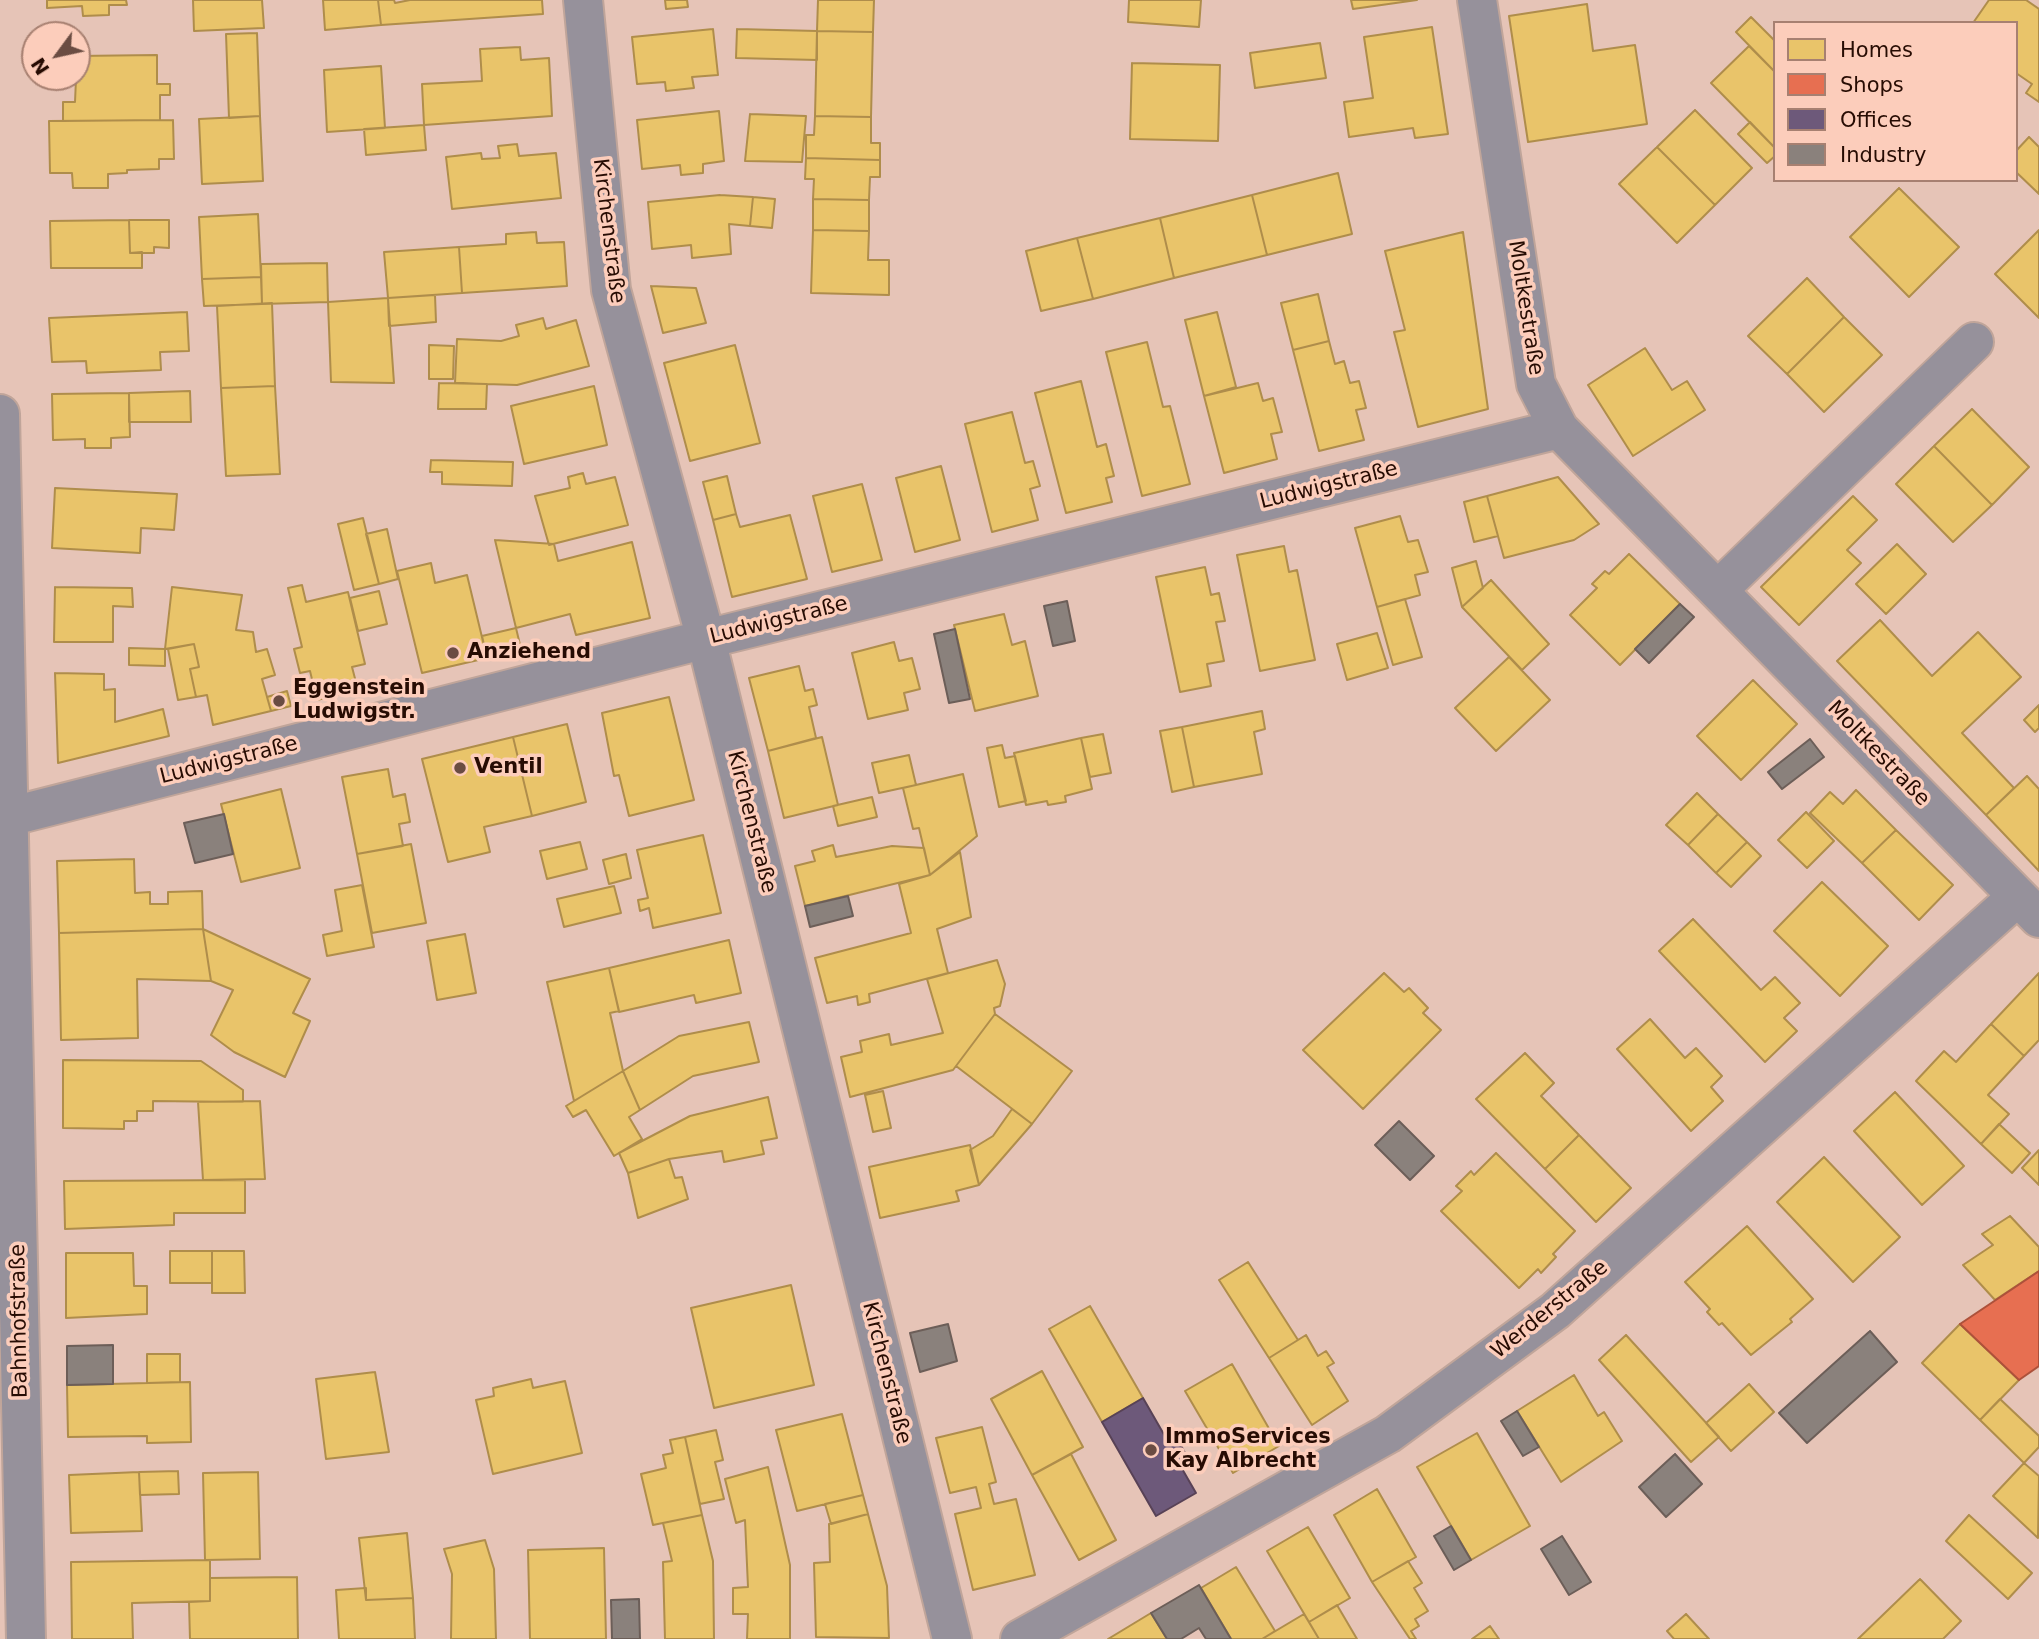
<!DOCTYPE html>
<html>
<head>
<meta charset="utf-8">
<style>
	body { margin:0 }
	#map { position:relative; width:2039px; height:1639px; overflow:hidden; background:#e6c4b7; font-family:"DejaVu Sans",sans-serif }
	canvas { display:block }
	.legend { position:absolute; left:1773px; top:21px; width:245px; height:161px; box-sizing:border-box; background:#fccdbb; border:2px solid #a78071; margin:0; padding:9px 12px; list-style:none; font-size:21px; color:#270c03 }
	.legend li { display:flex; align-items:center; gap:14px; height:35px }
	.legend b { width:35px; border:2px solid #a78071 }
	.north { position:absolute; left:21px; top:21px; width:70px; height:70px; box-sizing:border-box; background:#fccdbb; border:2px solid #a78071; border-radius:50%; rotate:237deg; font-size:19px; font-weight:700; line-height:28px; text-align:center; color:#270c03 }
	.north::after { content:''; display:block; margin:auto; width:24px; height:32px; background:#6a4c42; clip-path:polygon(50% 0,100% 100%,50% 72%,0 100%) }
</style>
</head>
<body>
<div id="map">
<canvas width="2039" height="1639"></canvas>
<ul class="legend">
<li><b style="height:19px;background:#e9c46a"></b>Homes</li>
<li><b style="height:19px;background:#e76f51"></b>Shops</li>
<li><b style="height:19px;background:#6d597a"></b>Offices</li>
<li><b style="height:19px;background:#8a817c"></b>Industry</li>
</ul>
<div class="north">N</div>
</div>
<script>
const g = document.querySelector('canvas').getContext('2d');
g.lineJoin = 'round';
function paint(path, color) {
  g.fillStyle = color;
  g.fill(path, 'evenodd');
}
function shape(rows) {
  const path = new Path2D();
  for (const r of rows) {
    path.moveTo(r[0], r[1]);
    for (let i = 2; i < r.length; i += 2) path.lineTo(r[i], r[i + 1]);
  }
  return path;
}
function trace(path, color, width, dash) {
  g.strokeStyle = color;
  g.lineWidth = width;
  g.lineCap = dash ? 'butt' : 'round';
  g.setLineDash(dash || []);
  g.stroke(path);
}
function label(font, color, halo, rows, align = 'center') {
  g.font = font + ' "DejaVu Sans",sans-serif';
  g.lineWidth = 7;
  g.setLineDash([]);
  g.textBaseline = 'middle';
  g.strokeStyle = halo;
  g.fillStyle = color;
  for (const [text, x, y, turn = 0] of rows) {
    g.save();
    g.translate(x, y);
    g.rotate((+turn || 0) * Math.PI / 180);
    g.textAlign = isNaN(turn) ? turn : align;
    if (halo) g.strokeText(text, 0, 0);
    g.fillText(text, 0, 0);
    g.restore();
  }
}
const homes = shape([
	[47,0,126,0,127,5,109,5,109,15,83,16,82,6,47,8,47,0],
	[193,0,262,0,264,28,194,31,193,0],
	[323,0,378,0,381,25,325,30,323,0],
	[378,0,394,0,395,3,410,0,542,0,543,14,381,25,378,0],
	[665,0,687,0,688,7,666,9,665,0],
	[818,0,874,0,873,32,817,31,818,0],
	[1129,0,1201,0,1199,27,1128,22,1129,0],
	[1351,0,1417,0,1353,9,1351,0],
	[1989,0,2026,0,2039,9,2039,102,2026,93,2032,84,2016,73,2016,23,1973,23,1989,0],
	[1587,4,1593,51,1635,45,1647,124,1528,142,1509,16,1587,4],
	[1751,17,1775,41,1775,72,1736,32,1751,17],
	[1432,27,1448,134,1415,138,1413,128,1349,137,1344,102,1373,98,1364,37,1432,27],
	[713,29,718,75,692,77,694,88,666,91,665,82,637,84,632,37,713,29],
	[737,29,817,31,817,60,736,58,737,29],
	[817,31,873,32,871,117,815,116,817,31],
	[257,33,260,116,229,118,226,34,257,33],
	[1320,43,1326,78,1255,88,1250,53,1320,43],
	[1749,46,1775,72,1775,148,1711,83,1749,46],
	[520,47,521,60,549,58,552,116,424,125,422,84,482,81,480,49,520,47],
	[157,55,157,84,170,84,170,95,160,95,160,120,63,121,63,102,75,102,77,56,157,55],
	[1132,63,1220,65,1218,141,1130,139,1132,63],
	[381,66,385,128,327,132,324,70,381,66],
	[1695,110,1752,168,1715,205,1657,147,1695,110],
	[719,111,724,161,703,164,703,173,681,175,680,165,642,169,637,120,719,111],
	[750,114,806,116,802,162,745,161,750,114],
	[260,116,263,181,202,184,199,119,260,116],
	[815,116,871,117,871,143,880,143,880,160,806,158,806,135,814,135,815,116],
	[173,120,174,159,159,159,159,169,127,170,127,173,108,174,108,188,73,188,72,173,50,173,49,121,173,120],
	[1750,122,1775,148,1775,156,1767,163,1738,134,1750,122],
	[424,125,426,150,366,155,364,129,424,125],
	[2029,137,2039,147,2039,194,2016,172,2016,151,2029,137],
	[517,144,519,156,556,153,561,198,452,209,446,157,481,153,482,159,500,158,498,146,517,144],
	[1657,147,1715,205,1677,243,1619,184,1657,147],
	[806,158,880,160,880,177,870,177,869,200,813,199,814,179,805,179,806,158],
	[1338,173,1352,234,1267,255,1252,195,1338,173],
	[1899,188,1959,247,1909,297,1850,237,1899,188],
	[720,195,753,197,750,226,729,224,731,254,692,258,691,245,652,249,648,202,720,195],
	[1252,195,1267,255,1174,278,1160,218,1252,195],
	[753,197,775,199,772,228,750,226,753,197],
	[813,199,869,200,869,231,813,230,813,199],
	[258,214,261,277,202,279,199,217,258,214],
	[1160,218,1174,278,1093,299,1077,238,1160,218],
	[129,220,130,253,142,252,142,268,51,268,50,221,129,220],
	[129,220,169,220,169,248,154,247,154,253,130,253,129,220],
	[813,230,869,231,868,260,889,260,889,295,811,293,813,230],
	[2039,230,2039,318,1995,274,2039,230],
	[536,232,537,243,564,242,567,286,462,293,459,247,506,244,506,234,536,232],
	[1463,232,1488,409,1418,427,1394,332,1405,330,1385,251,1463,232],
	[1077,238,1093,299,1041,311,1026,251,1077,238],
	[459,247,462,293,388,298,384,252,459,247],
	[327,263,328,302,262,304,261,264,327,263],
	[261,277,262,304,204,306,202,279,261,277],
	[1807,278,1844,317,1787,374,1748,336,1807,278],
	[651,286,696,288,706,323,663,333,651,286],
	[1318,294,1329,341,1293,350,1281,303,1318,294],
	[435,295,436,322,389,326,388,298,435,295],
	[388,298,394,383,331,382,328,302,388,298],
	[272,303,275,386,221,388,217,306,272,303],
	[187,312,189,351,160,352,161,370,87,373,86,361,52,362,49,318,187,312],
	[1217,312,1236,387,1204,396,1185,320,1217,312],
	[1844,317,1882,355,1824,412,1787,374,1844,317],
	[543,318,546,329,576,320,589,366,517,385,455,383,457,339,501,341,519,336,516,325,543,318],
	[1329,341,1335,364,1344,361,1350,383,1359,381,1366,408,1356,410,1364,440,1319,451,1293,350,1329,341],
	[1147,342,1163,407,1170,406,1190,484,1142,496,1106,352,1147,342],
	[429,345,454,346,453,379,429,379,429,345],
	[735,345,760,443,690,461,664,363,735,345],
	[1645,348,1672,390,1687,381,1705,410,1633,456,1588,385,1645,348],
	[1081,381,1097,447,1106,444,1114,476,1106,478,1112,502,1066,513,1035,393,1081,381],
	[439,383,487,384,486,409,438,409,439,383],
	[1258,383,1263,401,1273,398,1282,432,1271,434,1277,459,1224,473,1204,396,1258,383],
	[275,386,280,474,226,476,221,388,275,386],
	[594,386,607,445,524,464,511,406,594,386],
	[190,391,191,422,129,422,129,393,190,391],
	[129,393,130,437,111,438,111,448,85,448,85,439,53,440,52,394,129,393],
	[1972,409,2029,467,1992,505,1934,446,1972,409],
	[1012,412,1025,463,1033,461,1040,486,1030,489,1038,520,992,532,965,424,1012,412],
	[1934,446,1992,505,1953,542,1896,484,1934,446],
	[431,460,513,462,512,486,442,484,442,472,430,472,431,460],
	[941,466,960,540,915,552,896,478,941,466],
	[583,473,586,484,615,477,628,525,549,545,535,496,570,488,568,477,583,473],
	[727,476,736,514,713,520,703,482,727,476],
	[1558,477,1599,524,1574,540,1504,558,1487,496,1558,477],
	[862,484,882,560,832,572,813,496,862,484],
	[55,488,177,494,174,530,141,528,140,553,52,548,55,488],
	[1487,496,1498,536,1474,542,1464,502,1487,496],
	[1853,496,1877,520,1847,550,1861,563,1799,625,1761,587,1853,496],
	[736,514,740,527,790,515,807,579,732,597,713,520,736,514],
	[1400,516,1408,542,1418,540,1428,572,1415,575,1420,595,1377,607,1355,528,1400,516],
	[363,518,379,584,354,590,338,524,363,518],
	[387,529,398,579,379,584,366,534,387,529],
	[495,540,554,544,558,561,632,542,650,618,576,635,570,614,516,628,495,540],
	[1897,544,1926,574,1886,614,1856,584,1897,544],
	[1284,546,1289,572,1297,570,1315,660,1260,671,1237,555,1284,546],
	[1629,554,1680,604,1620,665,1570,615,1597,588,1592,584,1605,571,1609,574,1629,554],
	[1476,561,1483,588,1462,607,1452,568,1476,561],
	[431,563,435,583,467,575,487,658,422,673,397,571,431,563],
	[1205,567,1211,595,1219,593,1225,621,1216,622,1224,661,1207,664,1211,686,1180,692,1156,577,1205,567],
	[1491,580,1549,644,1522,670,1462,607,1491,580],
	[302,585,306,602,348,592,365,664,352,667,358,690,317,700,310,671,300,673,294,649,302,647,288,588,302,585],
	[55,587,132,588,133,607,113,606,113,642,54,642,55,587],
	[172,587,242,595,236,630,253,632,256,652,267,649,275,675,262,679,271,711,213,725,207,695,196,697,190,669,199,667,194,644,165,649,172,587],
	[379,591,387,624,358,631,350,598,379,591],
	[1405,599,1422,657,1393,665,1377,607,1405,599],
	[1004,614,1012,645,1025,641,1038,696,975,711,954,625,1004,614],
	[1880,620,1932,676,1978,632,2021,677,1962,733,2014,788,1986,815,1837,661,1880,620],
	[516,628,521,649,487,658,482,636,516,628],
	[1377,633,1388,668,1347,680,1337,644,1377,633],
	[894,642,899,661,912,658,920,689,904,693,908,710,868,719,852,653,894,642],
	[194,644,199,667,190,669,196,697,178,700,168,649,194,644],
	[129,648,165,649,165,666,129,665,129,648],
	[1509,657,1550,700,1496,751,1455,708,1509,657],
	[799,666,805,691,813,689,817,705,809,707,816,738,768,751,749,678,799,666],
	[55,673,104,674,104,690,115,689,115,722,163,709,169,736,58,763,55,673],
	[1753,680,1797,724,1741,780,1697,736,1753,680],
	[287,691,291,706,271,711,267,697,287,691],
	[669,697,694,800,629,816,619,775,614,776,602,713,669,697],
	[2039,705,2039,728,2035,732,2024,720,2039,705],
	[1262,711,1265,729,1254,732,1262,774,1194,787,1182,727,1262,711],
	[567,724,586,802,532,816,513,737,567,724],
	[1182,727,1194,787,1172,792,1160,731,1182,727],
	[1103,734,1111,773,1090,777,1081,738,1103,734],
	[513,737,532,816,484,827,490,852,448,862,422,759,513,737],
	[822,737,838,805,784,818,768,751,822,737],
	[1081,738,1092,789,1065,796,1066,802,1048,805,1047,801,1026,805,1014,753,1081,738],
	[1002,745,1005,758,1015,756,1026,801,999,807,987,748,1002,745],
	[909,755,916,785,879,793,872,763,909,755],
	[388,769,393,797,405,794,410,822,399,824,403,846,357,854,342,777,388,769],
	[963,774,977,836,930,875,919,828,913,829,903,788,963,774],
	[2027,776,2039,789,2039,871,1986,815,2027,776],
	[281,789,300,868,241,882,221,804,281,789],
	[1856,790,1896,830,1862,863,1810,813,1830,792,1843,804,1856,790],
	[1697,793,1718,814,1688,845,1666,825,1697,793],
	[872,797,877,817,838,826,833,806,872,797],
	[1806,812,1834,841,1807,868,1778,840,1806,812],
	[1718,814,1747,842,1716,873,1688,845,1718,814],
	[1896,830,1953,885,1919,920,1862,863,1896,830],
	[703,835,721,913,653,928,649,908,640,911,638,900,648,898,637,850,703,835],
	[580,842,587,869,547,879,540,851,580,842],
	[1747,842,1761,856,1731,887,1716,873,1747,842],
	[411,844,426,923,372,933,357,854,411,844],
	[833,845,836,857,892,846,924,848,930,875,805,906,795,866,815,861,812,851,833,845],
	[960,852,971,917,937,929,948,973,869,994,870,1002,858,1005,857,996,827,1003,815,958,911,933,899,884,930,875,960,852],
	[626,854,631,878,609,884,603,860,626,854],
	[134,859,135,893,150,892,150,904,168,904,168,892,202,891,203,929,59,933,57,861,134,859],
	[1822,882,1888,946,1840,996,1774,931,1822,882],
	[362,885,374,947,327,956,323,935,342,931,335,890,362,885],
	[614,886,621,913,564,927,557,899,614,886],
	[1693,919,1761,990,1775,977,1800,1003,1784,1018,1797,1031,1765,1062,1659,951,1693,919],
	[203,929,211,981,137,979,138,1038,61,1040,59,933,203,929],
	[203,929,310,979,293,1013,310,1021,285,1077,234,1052,211,1035,233,990,211,981,203,929],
	[465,934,476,993,437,1000,427,941,465,934],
	[729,940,741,993,696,1003,694,995,619,1012,609,968,729,940],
	[997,960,1005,984,1000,1006,994,1008,995,1014,953,1070,850,1097,841,1057,862,1052,860,1041,889,1034,891,1045,943,1033,927,979,997,960],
	[609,968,619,1011,610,1013,623,1071,574,1101,547,982,609,968],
	[1384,973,1404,992,1409,988,1428,1008,1423,1013,1441,1030,1363,1109,1303,1050,1384,973],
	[2039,973,2039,1040,2024,1056,1991,1024,2039,973],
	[995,1014,1072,1071,1032,1124,956,1066,995,1014],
	[1650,1019,1685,1058,1696,1048,1722,1076,1711,1087,1723,1101,1691,1131,1617,1049,1650,1019],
	[749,1022,759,1062,693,1076,640,1110,623,1071,679,1036,749,1022],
	[1991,1024,2024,1056,1988,1095,2009,1114,1981,1144,1916,1081,1944,1051,1956,1062,1991,1024],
	[1525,1053,1554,1083,1541,1096,1579,1135,1545,1169,1476,1099,1525,1053],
	[63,1060,201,1061,243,1090,243,1102,153,1101,153,1111,137,1111,137,1121,124,1121,124,1129,63,1128,63,1060],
	[623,1071,640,1110,629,1117,642,1139,614,1156,586,1110,573,1117,566,1106,623,1071],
	[883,1091,891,1128,873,1132,865,1095,883,1091],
	[1895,1092,1964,1166,1922,1205,1854,1131,1895,1092],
	[768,1097,777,1138,761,1141,764,1154,724,1162,722,1151,669,1159,628,1173,619,1153,690,1116,768,1097],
	[260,1101,265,1179,203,1180,198,1102,260,1101],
	[1012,1109,1032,1124,979,1185,970,1150,993,1136,1012,1109],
	[1999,1124,2030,1153,2012,1173,1981,1144,1999,1124],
	[1579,1135,1631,1188,1596,1222,1545,1169,1579,1135],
	[970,1145,979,1185,956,1191,959,1201,880,1218,869,1167,970,1145],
	[2039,1150,2039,1185,2022,1168,2039,1150],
	[1496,1153,1575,1231,1553,1254,1556,1257,1541,1273,1538,1269,1519,1288,1441,1211,1462,1191,1456,1186,1471,1171,1474,1175,1496,1153],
	[1824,1157,1900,1237,1853,1282,1777,1202,1824,1157],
	[669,1159,675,1178,682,1177,688,1199,638,1218,628,1173,669,1159],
	[245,1180,245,1213,174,1213,174,1225,65,1229,64,1181,245,1180],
	[2010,1216,2039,1247,2039,1271,1995,1300,1963,1265,1993,1245,1982,1234,2010,1216],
	[1747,1226,1813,1299,1790,1319,1792,1322,1751,1355,1722,1323,1719,1325,1707,1312,1710,1309,1685,1282,1747,1226],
	[170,1251,212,1251,212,1283,170,1283,170,1251],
	[212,1251,244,1251,245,1293,212,1293,212,1251],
	[66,1253,133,1253,134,1286,147,1286,147,1314,66,1318,66,1253],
	[1248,1262,1298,1340,1269,1358,1219,1280,1248,1262],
	[791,1285,814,1385,714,1408,691,1308,791,1285],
	[1090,1306,1143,1398,1102,1422,1049,1329,1090,1306],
	[1960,1324,2019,1380,1980,1420,1922,1363,1960,1324],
	[1306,1335,1318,1356,1326,1351,1334,1363,1327,1367,1348,1401,1312,1425,1269,1358,1306,1335],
	[1626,1335,1719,1437,1691,1462,1599,1360,1626,1335],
	[147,1354,180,1354,180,1382,147,1383,147,1354],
	[1232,1364,1279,1446,1233,1473,1185,1391,1232,1364],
	[1042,1371,1083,1447,1032,1475,991,1399,1042,1371],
	[375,1372,389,1452,326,1459,316,1379,375,1372],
	[1574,1375,1598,1416,1604,1412,1622,1441,1561,1482,1517,1411,1574,1375],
	[531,1379,533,1388,565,1381,582,1453,493,1474,476,1400,494,1396,493,1388,531,1379],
	[190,1382,191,1442,147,1443,147,1436,68,1437,67,1385,190,1382],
	[1749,1384,1774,1412,1731,1451,1706,1423,1749,1384],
	[2000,1399,2039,1436,2039,1447,2024,1463,1980,1420,2000,1399],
	[842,1414,863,1495,797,1511,776,1430,842,1414],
	[982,1427,996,1482,989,1484,994,1504,1016,1499,1035,1575,973,1590,955,1514,981,1508,976,1487,950,1493,936,1438,982,1427],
	[716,1430,723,1460,715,1462,724,1499,700,1504,685,1437,716,1430],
	[1477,1433,1530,1526,1471,1560,1417,1467,1477,1433],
	[685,1437,702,1515,653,1525,641,1474,666,1468,663,1455,673,1453,670,1440,685,1437],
	[1071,1454,1116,1540,1079,1560,1032,1475,1071,1454],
	[2024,1463,2039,1476,2038,1538,1993,1496,2024,1463],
	[768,1467,790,1565,790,1639,747,1639,748,1614,733,1614,733,1588,748,1587,745,1520,736,1523,725,1479,768,1467],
	[178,1471,179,1494,140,1495,139,1472,178,1471],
	[139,1472,142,1531,71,1533,69,1475,139,1472],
	[258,1472,260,1559,205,1560,203,1473,258,1472],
	[1377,1489,1416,1557,1372,1582,1334,1515,1377,1489],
	[863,1495,868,1514,831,1524,825,1504,863,1495],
	[868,1514,887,1586,889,1638,816,1637,814,1563,830,1562,829,1524,868,1514],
	[702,1515,713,1561,714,1639,665,1639,663,1562,672,1561,663,1523,702,1515],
	[1969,1515,2032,1573,2008,1599,1946,1541,1969,1515],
	[1308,1527,1350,1598,1309,1622,1267,1551,1308,1527],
	[407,1533,413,1598,366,1600,359,1538,407,1533],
	[485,1540,494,1569,496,1639,451,1639,452,1574,444,1549,485,1540],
	[604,1548,606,1639,530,1639,528,1550,604,1548],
	[210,1560,210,1601,132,1603,133,1639,72,1639,71,1562,210,1560],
	[1408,1561,1422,1583,1414,1588,1428,1611,1415,1619,1419,1626,1411,1631,1416,1639,1410,1639,1372,1582,1408,1561],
	[1236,1567,1275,1631,1262,1639,1231,1639,1201,1588,1236,1567],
	[297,1577,298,1639,190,1639,189,1602,210,1601,210,1578,297,1577],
	[1920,1579,1961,1621,1943,1639,1858,1639,1920,1579],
	[366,1588,366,1600,413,1598,415,1639,339,1639,336,1590,366,1588],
	[1337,1605,1357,1639,1319,1639,1309,1622,1337,1605],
	[1151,1613,1167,1639,1108,1639,1151,1613],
	[1304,1614,1319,1639,1262,1639,1304,1614],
	[1686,1614,1709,1639,1674,1639,1667,1631,1686,1614],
	[1490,1626,1499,1639,1472,1639,1490,1626]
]);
paint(homes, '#e9c46a');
trace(homes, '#af8d4b', 2);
const shops = shape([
	[2039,1271,2039,1366,2019,1380,1960,1324,2039,1271]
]);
paint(shops, '#e76f51');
trace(shops, '#ad513a', 2);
const offices = shape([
	[1143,1398,1166,1438,1174,1433,1190,1462,1181,1467,1196,1493,1156,1516,1102,1422,1143,1398]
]);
paint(offices, '#6d597a');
trace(offices, '#584256', 2);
const industry = shape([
	[1067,601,1075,641,1053,646,1044,606,1067,601],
	[1680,604,1694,617,1649,663,1635,649,1680,604],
	[955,629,970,699,949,703,934,634,955,629],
	[1810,739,1824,757,1782,789,1768,772,1810,739],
	[224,814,233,854,195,863,184,823,224,814],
	[848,896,853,916,810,927,805,906,848,896],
	[1399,1121,1434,1156,1410,1180,1375,1145,1399,1121],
	[948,1324,957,1361,920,1372,910,1333,948,1324],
	[1870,1331,1897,1362,1807,1443,1779,1413,1870,1331],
	[113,1345,113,1384,67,1385,67,1346,113,1345],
	[1517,1411,1539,1447,1523,1456,1501,1421,1517,1411],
	[1675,1454,1702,1484,1666,1517,1639,1487,1675,1454],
	[1451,1526,1471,1560,1454,1570,1434,1536,1451,1526],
	[1562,1536,1591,1582,1569,1595,1541,1549,1562,1536],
	[1199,1585,1231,1639,1206,1639,1199,1628,1181,1639,1167,1639,1151,1613,1199,1585],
	[639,1599,640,1639,612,1639,611,1600,639,1599]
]);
paint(industry, '#8a817c');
trace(industry, '#6c5e58', 2);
const street = shape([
	[583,0,611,290,706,639,952,1639],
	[1477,0,1536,384,1559,429,2039,918],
	[0,414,26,1639],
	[1718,590,1974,342],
	[0,819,706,639,1559,429],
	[1020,1639,1388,1434,1555,1311,2017,897]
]);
trace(street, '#c0a59a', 42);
trace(street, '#96919b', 38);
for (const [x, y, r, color] of [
	[453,653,7,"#6a4c42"],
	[279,701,7,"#6a4c42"],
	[460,768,7,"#6a4c42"],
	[1151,1450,7,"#6a4c42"]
]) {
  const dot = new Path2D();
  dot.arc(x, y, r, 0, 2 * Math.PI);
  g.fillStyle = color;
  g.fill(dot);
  trace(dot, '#fccdbb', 2.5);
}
label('21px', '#270c03', '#fccdbb', [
	["Kirchenstraße",608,231,83],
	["Moltkestraße",1525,308,81],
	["Ludwigstraße",1329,486,-14],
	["Ludwigstraße",779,621,-14],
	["Moltkestraße",1878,754,46],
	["Ludwigstraße",229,761,-14],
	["Kirchenstraße",751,822,76],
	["Werderstraße",1550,1310,-39],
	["Bahnhofstraße",20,1321,-91],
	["Kirchenstraße",886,1373,76]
]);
label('bold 21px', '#270c03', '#fccdbb', [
	["Anziehend",467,653],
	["Eggenstein",293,689],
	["Ludwigstr.",293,713],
	["Ventil",474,768],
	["ImmoServices",1165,1438],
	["Kay Albrecht",1165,1462]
], 'left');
</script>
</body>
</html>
